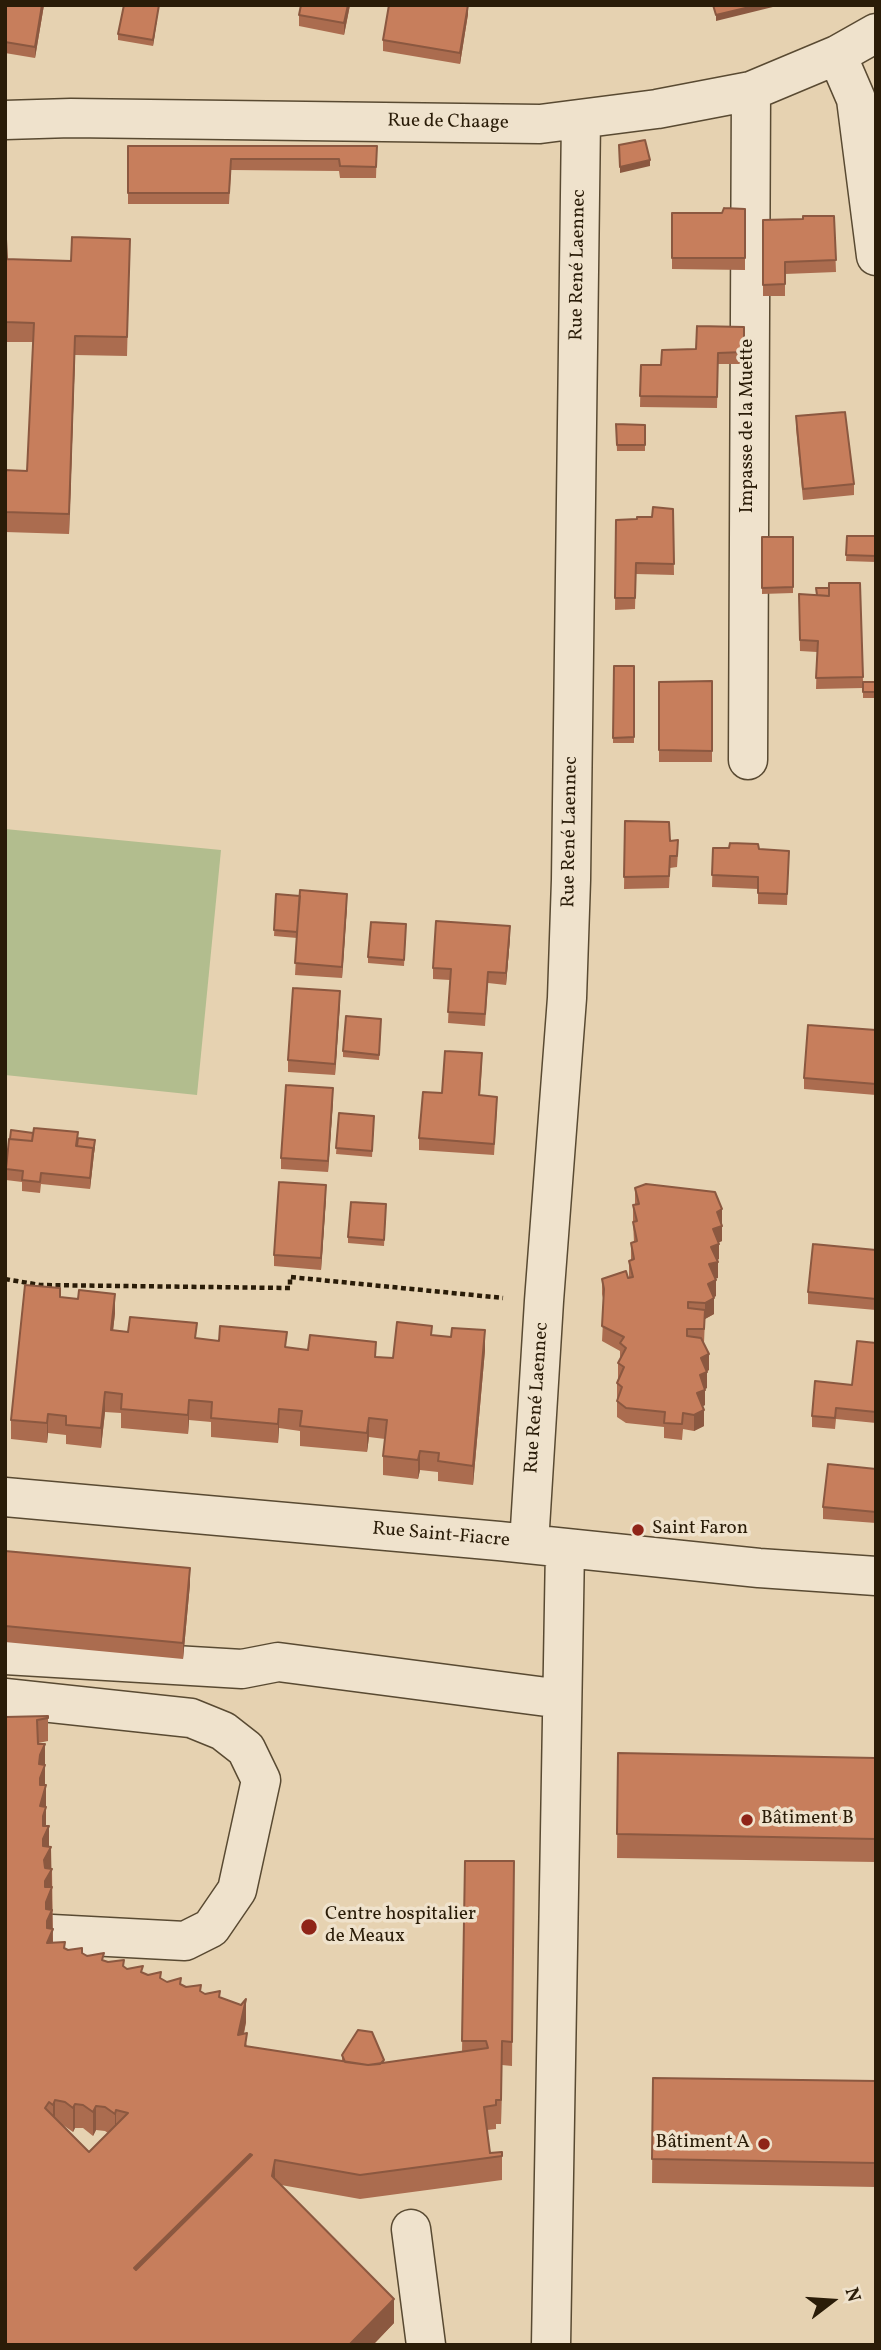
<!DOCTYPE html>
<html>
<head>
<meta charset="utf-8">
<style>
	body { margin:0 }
	#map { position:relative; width:881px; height:2350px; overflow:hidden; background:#e6d2b1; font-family:Vollkorn,serif }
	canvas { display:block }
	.frame { position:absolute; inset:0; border:7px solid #2a1c08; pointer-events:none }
	.north { position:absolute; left:797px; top:2266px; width:70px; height:70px; -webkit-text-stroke:5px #efe2cc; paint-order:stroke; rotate:73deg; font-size:19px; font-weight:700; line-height:28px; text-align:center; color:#2a1c08 }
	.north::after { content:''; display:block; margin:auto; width:24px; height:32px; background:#2a1c08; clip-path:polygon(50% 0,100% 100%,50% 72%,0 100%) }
</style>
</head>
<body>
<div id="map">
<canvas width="881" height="2350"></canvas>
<div class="frame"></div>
<div class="north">N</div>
</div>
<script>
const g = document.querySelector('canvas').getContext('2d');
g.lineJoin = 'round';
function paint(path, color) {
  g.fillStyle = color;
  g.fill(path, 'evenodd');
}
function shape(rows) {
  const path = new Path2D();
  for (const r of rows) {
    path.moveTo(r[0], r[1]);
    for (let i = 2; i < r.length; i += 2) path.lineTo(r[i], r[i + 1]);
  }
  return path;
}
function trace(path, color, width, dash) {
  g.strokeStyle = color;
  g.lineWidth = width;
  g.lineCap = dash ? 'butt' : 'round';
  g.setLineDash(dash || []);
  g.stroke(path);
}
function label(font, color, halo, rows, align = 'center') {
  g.font = font + ' Vollkorn,serif';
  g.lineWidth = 7;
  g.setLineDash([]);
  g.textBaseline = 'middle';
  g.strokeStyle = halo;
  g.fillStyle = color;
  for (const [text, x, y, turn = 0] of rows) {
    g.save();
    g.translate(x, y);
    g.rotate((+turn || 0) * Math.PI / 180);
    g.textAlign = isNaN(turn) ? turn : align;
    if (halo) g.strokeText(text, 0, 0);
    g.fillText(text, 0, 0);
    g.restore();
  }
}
paint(shape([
	[5,829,221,850,197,1095,5,1075]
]), '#b2bd8e');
const minor = shape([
	[837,55,856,99,876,256],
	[5,120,71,118,540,124,657,109,751,91,837,55,876,33],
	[748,760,751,91],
	[5,1497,499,1541,759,1568,876,1576],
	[529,1544,544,1301,567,998,571,880,581,119],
	[5,1655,242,1669,278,1662,562,1699],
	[5,1698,191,1718,223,1731,246,1749,261,1780,237,1890,211,1928,185,1941,52,1934],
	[411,2229,426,2345],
	[551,2345,565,1548]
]);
trace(minor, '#594a32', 41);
trace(shape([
	[5,1279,40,1285,290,1288,290,1277,503,1298]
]), '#2a1c08', 4.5, [5, 3.5]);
trace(minor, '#efe2cc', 38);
paint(shape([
	[5,5,44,5,35,58,5,53],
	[159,5,153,46,118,40,118,34],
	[350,5,344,35,299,26,299,15],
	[468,14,460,64,383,51,383,40],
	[128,146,377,146,376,178,340,178,339,171,231,170,229,204,128,204],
	[745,209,745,270,672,269,672,213,722,213],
	[834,216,836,272,785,274,785,296,763,296,763,220,803,219],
	[5,239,7,259,71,261,130,239,127,356,75,355,69,534,5,532,5,470,27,471,33,342,5,342],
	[744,327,744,364,718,364,717,408,640,407,641,365,661,365],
	[796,416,854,484,854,495,803,500,796,428],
	[616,424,645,425,645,451,617,451],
	[673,509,674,575,636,574,635,609,615,610,616,520,637,519,652,517],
	[847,536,876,536,876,562,846,561],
	[762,537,793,537,793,593,762,594],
	[860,583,863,682,876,682,876,698,863,698,863,688,816,689,817,652,800,651,799,594,816,595,829,588],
	[614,666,634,666,634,743,613,743],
	[712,681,712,762,659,762,659,682],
	[625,821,670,841,678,852,677,867,670,868,669,888,624,889],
	[713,848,759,849,789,851,787,905,758,904,758,889,712,887],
	[276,894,347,905,342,978,295,975,297,938,274,936],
	[406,930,404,966,368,963,368,957],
	[510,938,506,985,488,983,485,1026,448,1023,450,980,433,979,433,968],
	[340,1002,335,1075,288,1072,288,1060],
	[381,1025,379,1060,343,1057,343,1051],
	[876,1030,876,1095,804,1089,804,1078],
	[482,1064,480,1096,497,1108,494,1155,419,1150,419,1138,442,1093],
	[333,1100,328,1172,281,1169,281,1158],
	[339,1113,374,1122,372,1157,336,1154],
	[78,1138,95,1145,90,1189,41,1184,40,1193,22,1191,22,1182,6,1180,6,1169],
	[635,1188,722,1225,722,1241,719,1242,719,1259,717,1260,718,1278,715,1278,716,1296,714,1297,714,1314,705,1319,704,1343,709,1370,707,1371,707,1388,705,1389,705,1405,703,1406,704,1426,694,1431,683,1429,682,1440,664,1438,664,1427,626,1423,617,1417,617,1383,618,1379,618,1363,620,1359,620,1351,602,1341,604,1302,602,1294,602,1279,629,1278,629,1261,631,1260,631,1243,634,1242,633,1222,633,1205,635,1205],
	[326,1197,321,1270,274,1266,274,1255],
	[386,1210,384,1246,348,1243,348,1237],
	[876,1250,876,1310,808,1304,808,1292],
	[60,1297,115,1313,113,1330,393,1358,432,1335,485,1350,473,1485,438,1481,438,1472,420,1470,418,1479,383,1475,383,1456,385,1439,369,1437,367,1452,300,1446,300,1431,279,1428,278,1443,211,1437,211,1422,189,1420,188,1434,121,1428,121,1413,105,1412,101,1448,66,1444,66,1435,48,1433,47,1443,11,1439,11,1420],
	[876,1343,876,1423,836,1419,835,1429,812,1427,812,1416,852,1385],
	[876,1469,876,1523,823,1519,823,1507],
	[5,1551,190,1584,183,1659,5,1642],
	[48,1716,48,1741,38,1743,45,1744,45,1785,46,1785,46,1826,51,1869,52,1869,53,1943,68,1950,161,1979,167,1982,181,1985,205,1994,220,1997,246,2022,244,2034,247,2047,342,2061,342,2055,384,2063,462,2052,465,1861,514,1861,512,2066,502,2065,501,2124,496,2124,496,2129,487,2130,490,2153,502,2152,502,2180,360,2199,281,2185,394,2323,373,2345,5,2345,5,1717],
	[63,2125,73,2132,75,2128,83,2128,93,2136,96,2130,105,2131,108,2133,89,2152],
	[618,1753,876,1758,876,1862,617,1858],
	[653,2078,876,2081,876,2187,652,2183]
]), '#ab6c4f');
paint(shape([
	[42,5,44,5,35,58,35,47],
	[159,5,153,46,153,40],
	[348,5,350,5,344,35,344,23],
	[468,5,468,14,460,64,460,53],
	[758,5,781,5,716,21,716,15],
	[650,160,650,166,620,173,620,167],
	[75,336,75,355,69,534,69,514],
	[347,894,347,905,342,978,342,967],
	[510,926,510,938,506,985,506,973],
	[340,991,340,1002,335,1075,335,1064],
	[333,1088,333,1100,328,1172,328,1161],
	[95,1140,95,1145,90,1189,90,1178],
	[326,1185,326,1197,321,1270,321,1258],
	[722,1209,722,1225,718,1227,722,1226,722,1241,713,1245,713,1229,717,1212],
	[719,1244,719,1259,711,1262,711,1247],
	[718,1262,718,1278,709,1280,709,1264],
	[716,1280,716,1296,708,1300,708,1284],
	[115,1294,115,1313,111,1349,111,1330],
	[714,1298,714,1314,705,1319,705,1303],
	[485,1330,485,1350,473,1485,473,1466],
	[709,1354,709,1370,701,1374,701,1358],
	[707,1372,707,1388,700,1391,700,1375],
	[705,1390,705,1405,697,1409,697,1393],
	[105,1392,105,1412,101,1448,101,1428],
	[189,1400,189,1420,188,1434,188,1415],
	[279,1409,279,1428,278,1443,278,1424],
	[704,1410,704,1426,694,1431,694,1415],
	[48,1414,48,1433,47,1443,47,1423],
	[369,1418,369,1437,367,1452,367,1433],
	[420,1451,420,1470,418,1479,418,1460],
	[190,1568,190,1584,183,1659,183,1643],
	[45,1744,45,1789,40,1802,40,1755],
	[46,1785,46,1830,43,1840,40,1806],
	[49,1826,49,1850,43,1862,43,1839],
	[51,1847,53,1953,47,1967,44,1860],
	[246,1999,246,2022,238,2059,238,2035],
	[502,2041,502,2065,501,2124,501,2100],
	[55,2100,55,2124,53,2128,53,2105],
	[75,2104,75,2128,73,2132,73,2108],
	[96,2106,96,2130,93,2136,93,2112],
	[116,2110,116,2134,115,2138,115,2114],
	[250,2154,250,2177,134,2292,134,2268],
	[275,2160,275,2184,272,2176],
	[394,2299,394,2323,373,2345,349,2345]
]), '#8b5840');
const building = shape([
	[5,5,42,5,35,47,5,42,5,5],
	[124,5,159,5,153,40,118,34,124,5],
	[301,5,348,5,344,23,299,15,301,5],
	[389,5,468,5,460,53,383,40,389,5],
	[713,5,758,5,716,15,713,5],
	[645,140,650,160,620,167,619,145,645,140],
	[128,146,377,146,376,167,340,166,339,159,231,159,229,193,128,193,128,146],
	[724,208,745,209,745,258,672,258,672,213,722,213,724,208],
	[803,216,834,216,836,260,785,262,785,284,763,285,763,220,803,219,803,216],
	[72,237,130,239,127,337,75,336,69,514,5,512,5,470,27,471,34,323,5,322,5,259,71,261,72,237],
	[5,239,6,239,7,259,5,259,5,239],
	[697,326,744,327,744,352,718,353,717,397,640,396,641,365,661,365,662,350,696,349,697,326],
	[845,412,854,484,803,489,796,416,845,412],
	[616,424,645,425,645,445,617,445,616,424],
	[653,507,673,509,674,564,636,563,635,598,615,598,616,520,637,519,637,517,652,517,653,507],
	[847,536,876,536,876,556,846,555,847,536],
	[762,537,793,537,793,587,762,588,762,537],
	[829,583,860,583,863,677,816,678,818,641,800,640,799,594,829,596,829,583],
	[816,588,829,588,829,596,817,595,816,588],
	[614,666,634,666,634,737,613,738,614,666],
	[712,681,712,751,659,750,659,682,712,681],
	[863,682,876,682,876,692,863,692,863,682],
	[625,821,669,822,670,841,678,840,677,856,670,856,669,876,624,877,625,821],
	[730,843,758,844,759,849,789,851,787,894,758,893,758,877,712,875,713,848,729,848,730,843],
	[300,890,347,894,342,967,295,963,300,890],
	[276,894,300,896,297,932,274,930,276,894],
	[436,921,510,926,506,973,488,972,485,1014,448,1012,451,969,433,968,436,921],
	[371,922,406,924,404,960,368,957,371,922],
	[293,988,340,991,335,1064,288,1060,293,988],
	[346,1016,381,1019,379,1055,343,1051,346,1016],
	[808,1025,876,1030,876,1084,804,1078,808,1025],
	[445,1051,482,1053,479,1095,497,1097,494,1144,419,1138,423,1092,442,1093,445,1051],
	[286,1085,333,1088,328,1161,281,1158,286,1085],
	[339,1113,374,1116,372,1151,336,1148,339,1113],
	[34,1128,78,1132,76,1146,93,1148,90,1178,41,1173,40,1182,22,1180,23,1171,6,1169,9,1139,32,1141,34,1128],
	[11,1130,33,1133,32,1141,10,1139,11,1130],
	[78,1138,95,1140,93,1153,93,1148,77,1146,78,1138],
	[279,1182,326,1185,321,1258,274,1255,279,1182],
	[646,1184,715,1192,722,1209,717,1212,722,1226,713,1229,719,1244,711,1247,718,1262,709,1264,716,1280,708,1284,714,1298,705,1303,688,1302,688,1308,705,1310,704,1329,687,1329,687,1336,701,1338,709,1354,701,1358,707,1372,700,1375,705,1390,697,1393,704,1410,694,1415,683,1413,682,1424,664,1423,665,1412,626,1408,617,1401,622,1387,617,1383,624,1367,618,1363,626,1348,620,1343,624,1337,602,1326,604,1289,602,1279,626,1271,628,1278,633,1277,629,1261,634,1259,631,1243,637,1241,633,1222,637,1221,633,1205,639,1204,635,1188,646,1184],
	[351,1202,386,1204,384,1240,348,1237,351,1202],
	[813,1244,876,1250,876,1299,808,1292,813,1244],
	[25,1285,60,1288,60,1297,78,1299,79,1290,115,1294,111,1330,128,1332,130,1317,197,1323,195,1338,219,1341,220,1326,287,1332,285,1347,308,1350,310,1335,376,1342,375,1357,393,1358,397,1322,432,1326,431,1335,451,1337,452,1328,485,1330,473,1466,438,1461,439,1453,420,1451,418,1460,383,1456,387,1420,369,1418,367,1433,300,1426,302,1411,279,1409,278,1424,211,1418,212,1402,189,1400,188,1415,121,1409,122,1394,105,1392,101,1428,66,1425,66,1416,48,1414,47,1423,11,1420,25,1285],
	[857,1341,876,1343,876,1412,836,1408,835,1418,812,1416,815,1381,852,1385,857,1341],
	[828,1464,876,1469,876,1512,823,1507,828,1464],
	[5,1551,190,1568,183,1643,5,1626,5,1551],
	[48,1716,48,1718,37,1720,38,1744,45,1744,40,1755,39,1764,45,1765,40,1778,40,1785,46,1785,40,1806,46,1807,43,1816,43,1826,49,1826,43,1839,43,1846,51,1847,44,1860,45,1868,52,1869,45,1881,45,1887,52,1887,46,1902,46,1909,52,1910,47,1921,47,1928,53,1929,47,1943,65,1942,64,1948,68,1950,82,1948,82,1953,87,1956,104,1953,102,1960,108,1962,124,1960,123,1966,127,1969,143,1966,141,1972,148,1975,161,1972,160,1978,167,1982,181,1978,180,1984,186,1987,201,1985,200,1991,205,1994,220,1991,219,1997,241,2005,246,1999,238,2035,247,2033,245,2046,368,2065,488,2048,486,2041,462,2041,465,1861,514,1861,512,2042,502,2041,501,2100,496,2100,496,2105,484,2107,490,2153,502,2152,502,2156,360,2175,275,2160,272,2176,394,2299,349,2345,5,2345,5,1717,48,1716],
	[55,2100,65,2102,73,2108,75,2104,83,2105,93,2112,96,2106,105,2107,115,2114,116,2110,128,2113,89,2152,45,2108,49,2102,53,2105,55,2100],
	[250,2154,252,2155,136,2270,134,2268,250,2154],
	[618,1753,876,1758,876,1839,617,1834,618,1753],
	[358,2030,372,2032,384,2060,380,2064,368,2065,345,2062,342,2055,358,2030],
	[653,2078,876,2081,876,2163,652,2159,653,2078]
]);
paint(building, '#c77e5c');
trace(building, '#8b5840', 2);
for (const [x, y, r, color] of [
	[638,1530,7,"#8f2418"],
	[747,1820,7,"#8f2418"],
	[309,1927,9,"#8f2418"],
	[764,2144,7,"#8f2418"]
]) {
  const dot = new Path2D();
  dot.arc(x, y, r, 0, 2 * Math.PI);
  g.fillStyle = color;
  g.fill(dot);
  trace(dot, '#efe2cc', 2.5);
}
label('19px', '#2a1c08', '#efe2cc', [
	["Rue de Chaage",448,123,1],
	["Rue René Laennec",579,265,-89],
	["Impasse de la Muette",749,426,-90],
	["Rue René Laennec",571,832,-89],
	["Rue René Laennec",538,1398,-86],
	["Rue Saint-Fiacre",441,1536,5]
]);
label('19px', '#2a1c08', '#efe2cc', [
	["Saint Faron",652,1530],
	["Bâtiment B",761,1820],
	["Centre hospitalier",325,1916],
	["de Meaux",325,1938],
	["Bâtiment A",750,2144,"right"]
], 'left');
</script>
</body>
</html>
